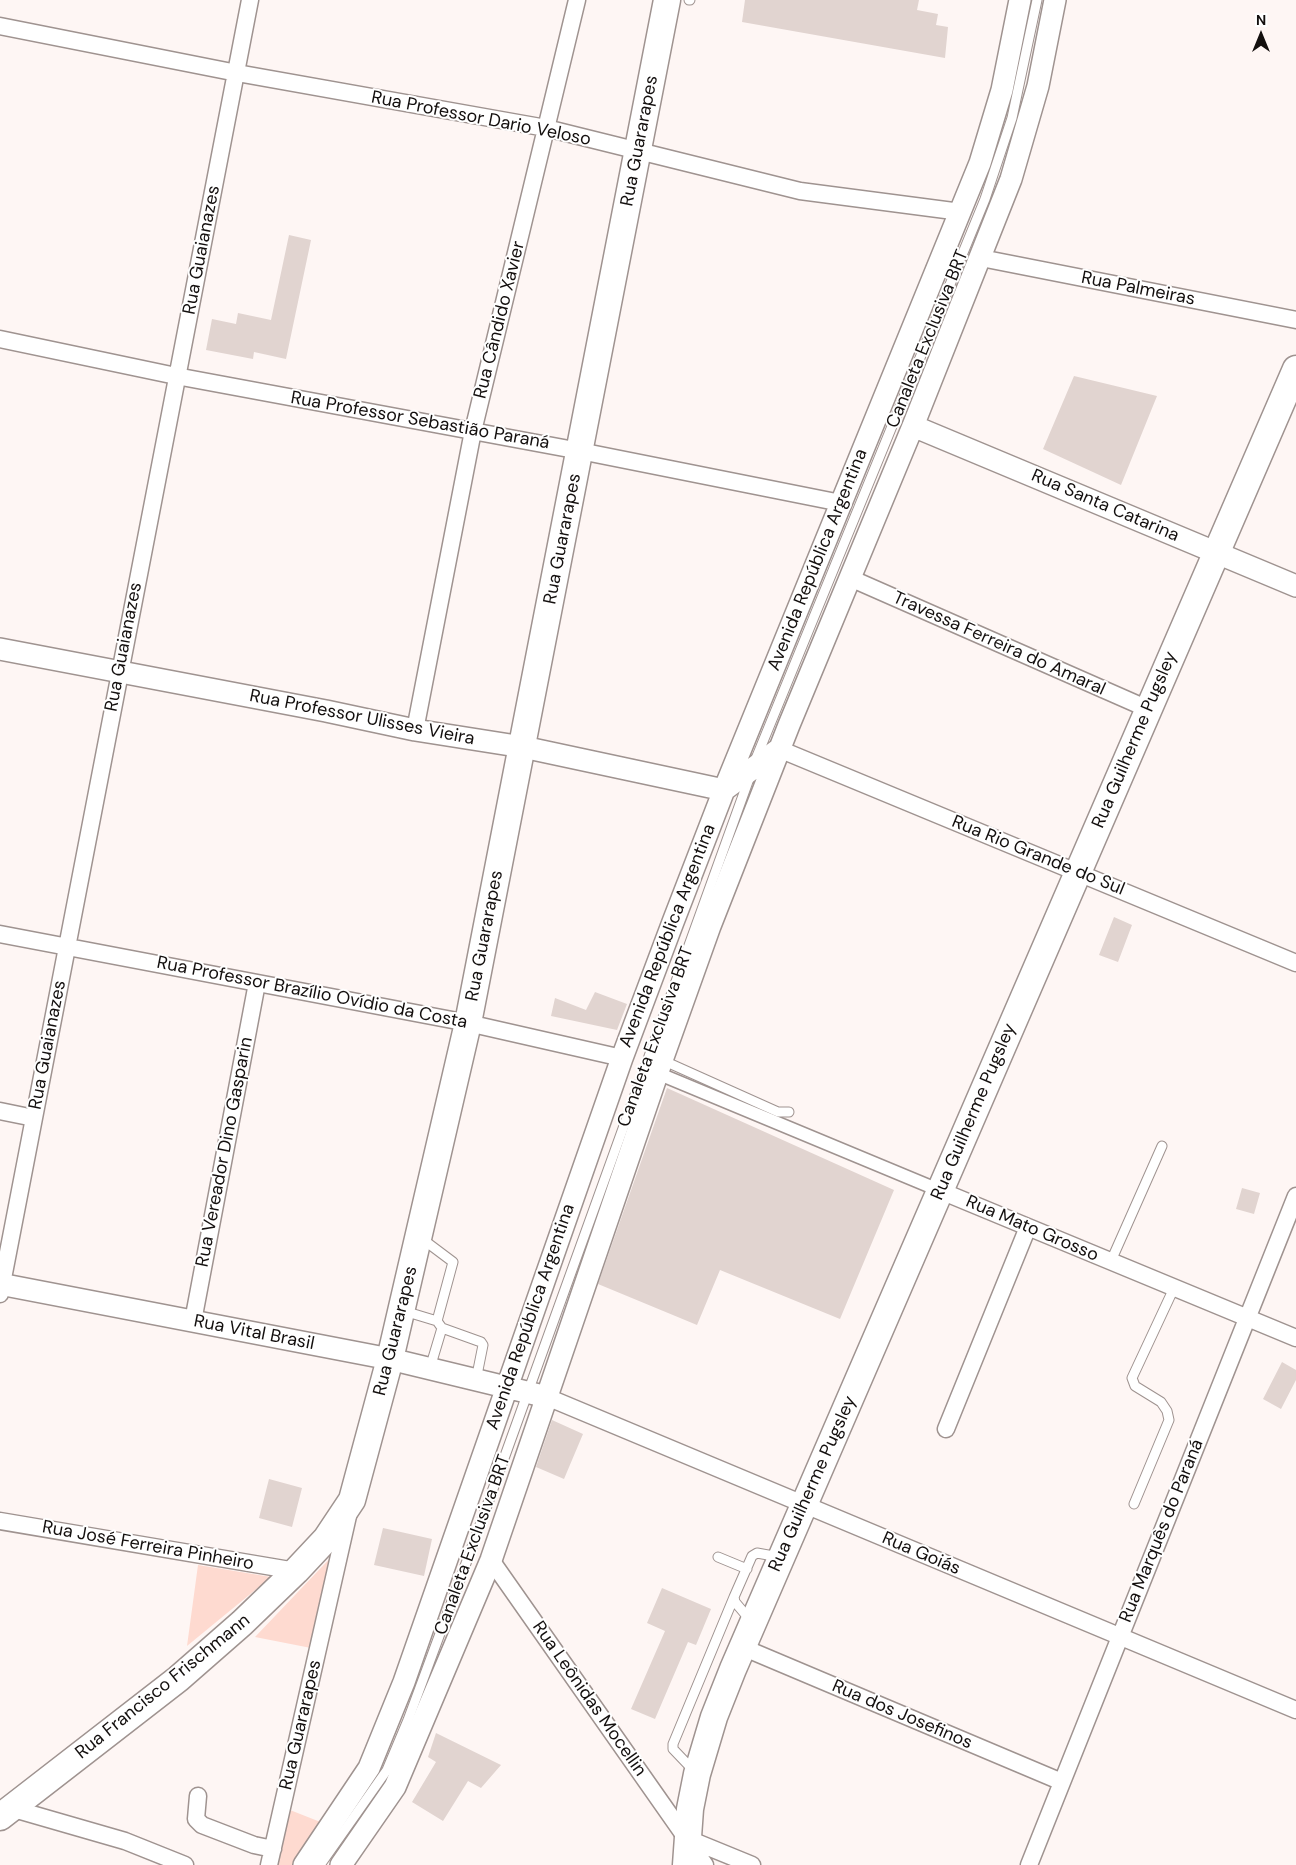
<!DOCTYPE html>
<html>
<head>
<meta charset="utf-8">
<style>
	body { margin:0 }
	#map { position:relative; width:1296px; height:1865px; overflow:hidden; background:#fef6f4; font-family:"DM Sans",sans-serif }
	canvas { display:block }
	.north { position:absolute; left:1236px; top:10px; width:50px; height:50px; -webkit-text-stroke:4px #fff; paint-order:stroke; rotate:0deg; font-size:14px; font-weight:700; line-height:20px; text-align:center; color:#130f0e }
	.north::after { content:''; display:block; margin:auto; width:18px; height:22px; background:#130f0e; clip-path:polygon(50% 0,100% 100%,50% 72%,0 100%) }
</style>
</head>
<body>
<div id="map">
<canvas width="1296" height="1865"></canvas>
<div class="north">N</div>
</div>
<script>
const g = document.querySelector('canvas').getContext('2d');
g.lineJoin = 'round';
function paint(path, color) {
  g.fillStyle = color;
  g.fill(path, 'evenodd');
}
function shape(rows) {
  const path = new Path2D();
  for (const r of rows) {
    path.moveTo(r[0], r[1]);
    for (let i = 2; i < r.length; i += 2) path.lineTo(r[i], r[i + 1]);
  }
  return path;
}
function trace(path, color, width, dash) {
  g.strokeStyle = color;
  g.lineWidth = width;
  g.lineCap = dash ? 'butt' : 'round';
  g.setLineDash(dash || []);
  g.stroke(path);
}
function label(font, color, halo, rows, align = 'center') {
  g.font = font + ' "DM Sans",sans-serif';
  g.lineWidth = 4;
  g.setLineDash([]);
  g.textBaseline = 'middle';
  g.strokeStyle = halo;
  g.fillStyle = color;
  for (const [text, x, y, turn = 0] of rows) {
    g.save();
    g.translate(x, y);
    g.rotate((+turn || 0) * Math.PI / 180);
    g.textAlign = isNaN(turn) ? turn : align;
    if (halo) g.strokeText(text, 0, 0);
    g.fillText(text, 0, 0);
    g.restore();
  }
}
paint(shape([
	[337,1551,311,1648,255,1637],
	[198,1565,271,1577,187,1646],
	[290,1810,323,1823,296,1865,276,1865]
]), '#fedad0');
paint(shape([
	[745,0,919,0,917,10,938,14,936,25,948,27,945,58,742,22],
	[289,235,311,240,286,359,254,352,253,359,206,350,212,319,236,324,238,313,271,320],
	[1074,376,1157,396,1121,485,1043,449],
	[1114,917,1132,925,1118,962,1099,955],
	[595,992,627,1004,617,1030,551,1016,555,998,586,1010],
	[667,1088,894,1190,840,1319,720,1270,697,1325,598,1284],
	[1242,1188,1260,1193,1254,1214,1236,1209],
	[1282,1362,1296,1370,1296,1380,1281,1409,1263,1399],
	[552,1420,583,1434,564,1479,536,1467],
	[269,1479,302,1488,292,1527,259,1518],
	[383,1528,432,1539,424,1576,374,1565],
	[662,1588,711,1609,696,1645,688,1642,655,1719,631,1709,665,1631,647,1623],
	[436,1733,501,1765,481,1788,468,1781,443,1821,412,1802,436,1762,428,1757]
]), '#e1d4d0');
const service = shape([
	[689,0,690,0],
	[755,761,985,199,1012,118,1037,0],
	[662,1060,778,1112,789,1112],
	[421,1238,453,1262,437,1321,442,1328,481,1342,483,1345,476,1380],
	[1111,1261,1162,1146],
	[404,1311,437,1321],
	[430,1368,442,1328],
	[1134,1504,1169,1420,1167,1411,1161,1402,1135,1386,1132,1378,1174,1288],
	[718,1557,747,1569],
	[751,1621,735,1602,734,1597,752,1556,757,1553,779,1557],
	[695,1772,673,1749,673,1744,734,1597],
	[320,1865,387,1770,408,1720,475,1539,750,776]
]);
const pedestrian = shape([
	[657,1073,941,1191]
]);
const minor = shape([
	[0,26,237,73,546,128,800,191,961,212],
	[981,258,1296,320],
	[0,339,176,376,580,451,841,503],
	[850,578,1148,709],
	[415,730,473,431,577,0],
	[779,749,1296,963],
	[0,934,468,1023,622,1058],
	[0,1111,34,1118],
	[941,1191,1296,1338],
	[0,1294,250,0],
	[193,1321,257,983],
	[547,1397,1296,1710],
	[946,1429,1028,1227],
	[0,1521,296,1571],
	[491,1560,705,1865],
	[742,1647,1062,1782],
	[198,1796,196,1819,202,1825,254,1845,273,1849],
	[7,1807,125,1841,185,1865],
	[686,1838,752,1865],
	[269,1865,348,1516],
	[1029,1865,1296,1196]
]);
const tertiary = shape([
	[913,426,1296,586],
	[0,649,326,711,415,730,523,747,724,790,779,749],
	[0,1284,390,1359,547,1397],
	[304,1865,369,1768,404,1682,622,1058,673,922,724,790,980,163,1002,90,1020,0],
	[341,1865,395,1787,491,1560,662,1060,710,926,789,725,913,426,1011,179,1038,86,1055,0]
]);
const primary = shape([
	[0,1817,178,1679,242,1623,296,1571,326,1539,352,1500,390,1359,468,1023,667,0],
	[686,1865,690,1809,697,1774,714,1717,733,1669,1296,369]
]);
trace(service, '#9f9390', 11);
trace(pedestrian, '#9f9390', 15);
trace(minor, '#9f9390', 19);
trace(tertiary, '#9f9390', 24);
trace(primary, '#9f9390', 29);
trace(service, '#fff', 9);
trace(pedestrian, '#fff', 12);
trace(minor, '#fff', 16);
trace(tertiary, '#fff', 21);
trace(primary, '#fff', 26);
label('18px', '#130f0e', '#fff', [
	["Rua Professor Dario Veloso",481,119,11],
	["Rua Guararapes",640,141,-79],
	["Rua Guaianazes",202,250,-79],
	["Rua Palmeiras",1138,289,11],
	["Rua Cândido Xavier",500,320,-76],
	["Canaleta Exclusiva BRT",928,339,-68],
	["Rua Professor Sebastião Paraná",420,421,10],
	["Rua Santa Catarina",1105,506,23],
	["Rua Guararapes",563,539,-79],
	["Avenida República Argentina",818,560,-68],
	["Travessa Ferreira do Amaral",999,644,24],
	["Rua Guaianazes",124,647,-79],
	["Rua Professor Ulisses Vieira",362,718,11],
	["Rua Guilherme Pugsley",1135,740,-67],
	["Rua Rio Grande do Sul",1038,856,22],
	["Rua Guararapes",485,936,-79],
	["Avenida República Argentina",668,936,-69],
	["Rua Professor Brazílio Ovídio da Costa",312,993,11],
	["Canaleta Exclusiva BRT",656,1037,-70],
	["Rua Guaianazes",48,1045,-79],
	["Rua Guilherme Pugsley",974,1112,-67],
	["Rua Vereador Dino Gasparin",225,1152,-79],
	["Rua Mato Grosso",1032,1229,23],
	["Avenida República Argentina",531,1317,-71],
	["Rua Guararapes",396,1331,-76],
	["Rua Vital Brasil",254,1333,11],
	["Rua Guilherme Pugsley",813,1484,-66],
	["Rua Marquês do Paraná",1162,1531,-68],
	["Canaleta Exclusiva BRT",473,1545,-70],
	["Rua José Ferreira Pinheiro",148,1546,10],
	["Rua Goiás",921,1554,23],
	["Rua Francisco Frischmann",163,1687,-39],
	["Rua Leônidas Mocellin",589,1699,55],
	["Rua dos Josefinos",902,1715,23],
	["Rua Guararapes",301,1725,-77]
]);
</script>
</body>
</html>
